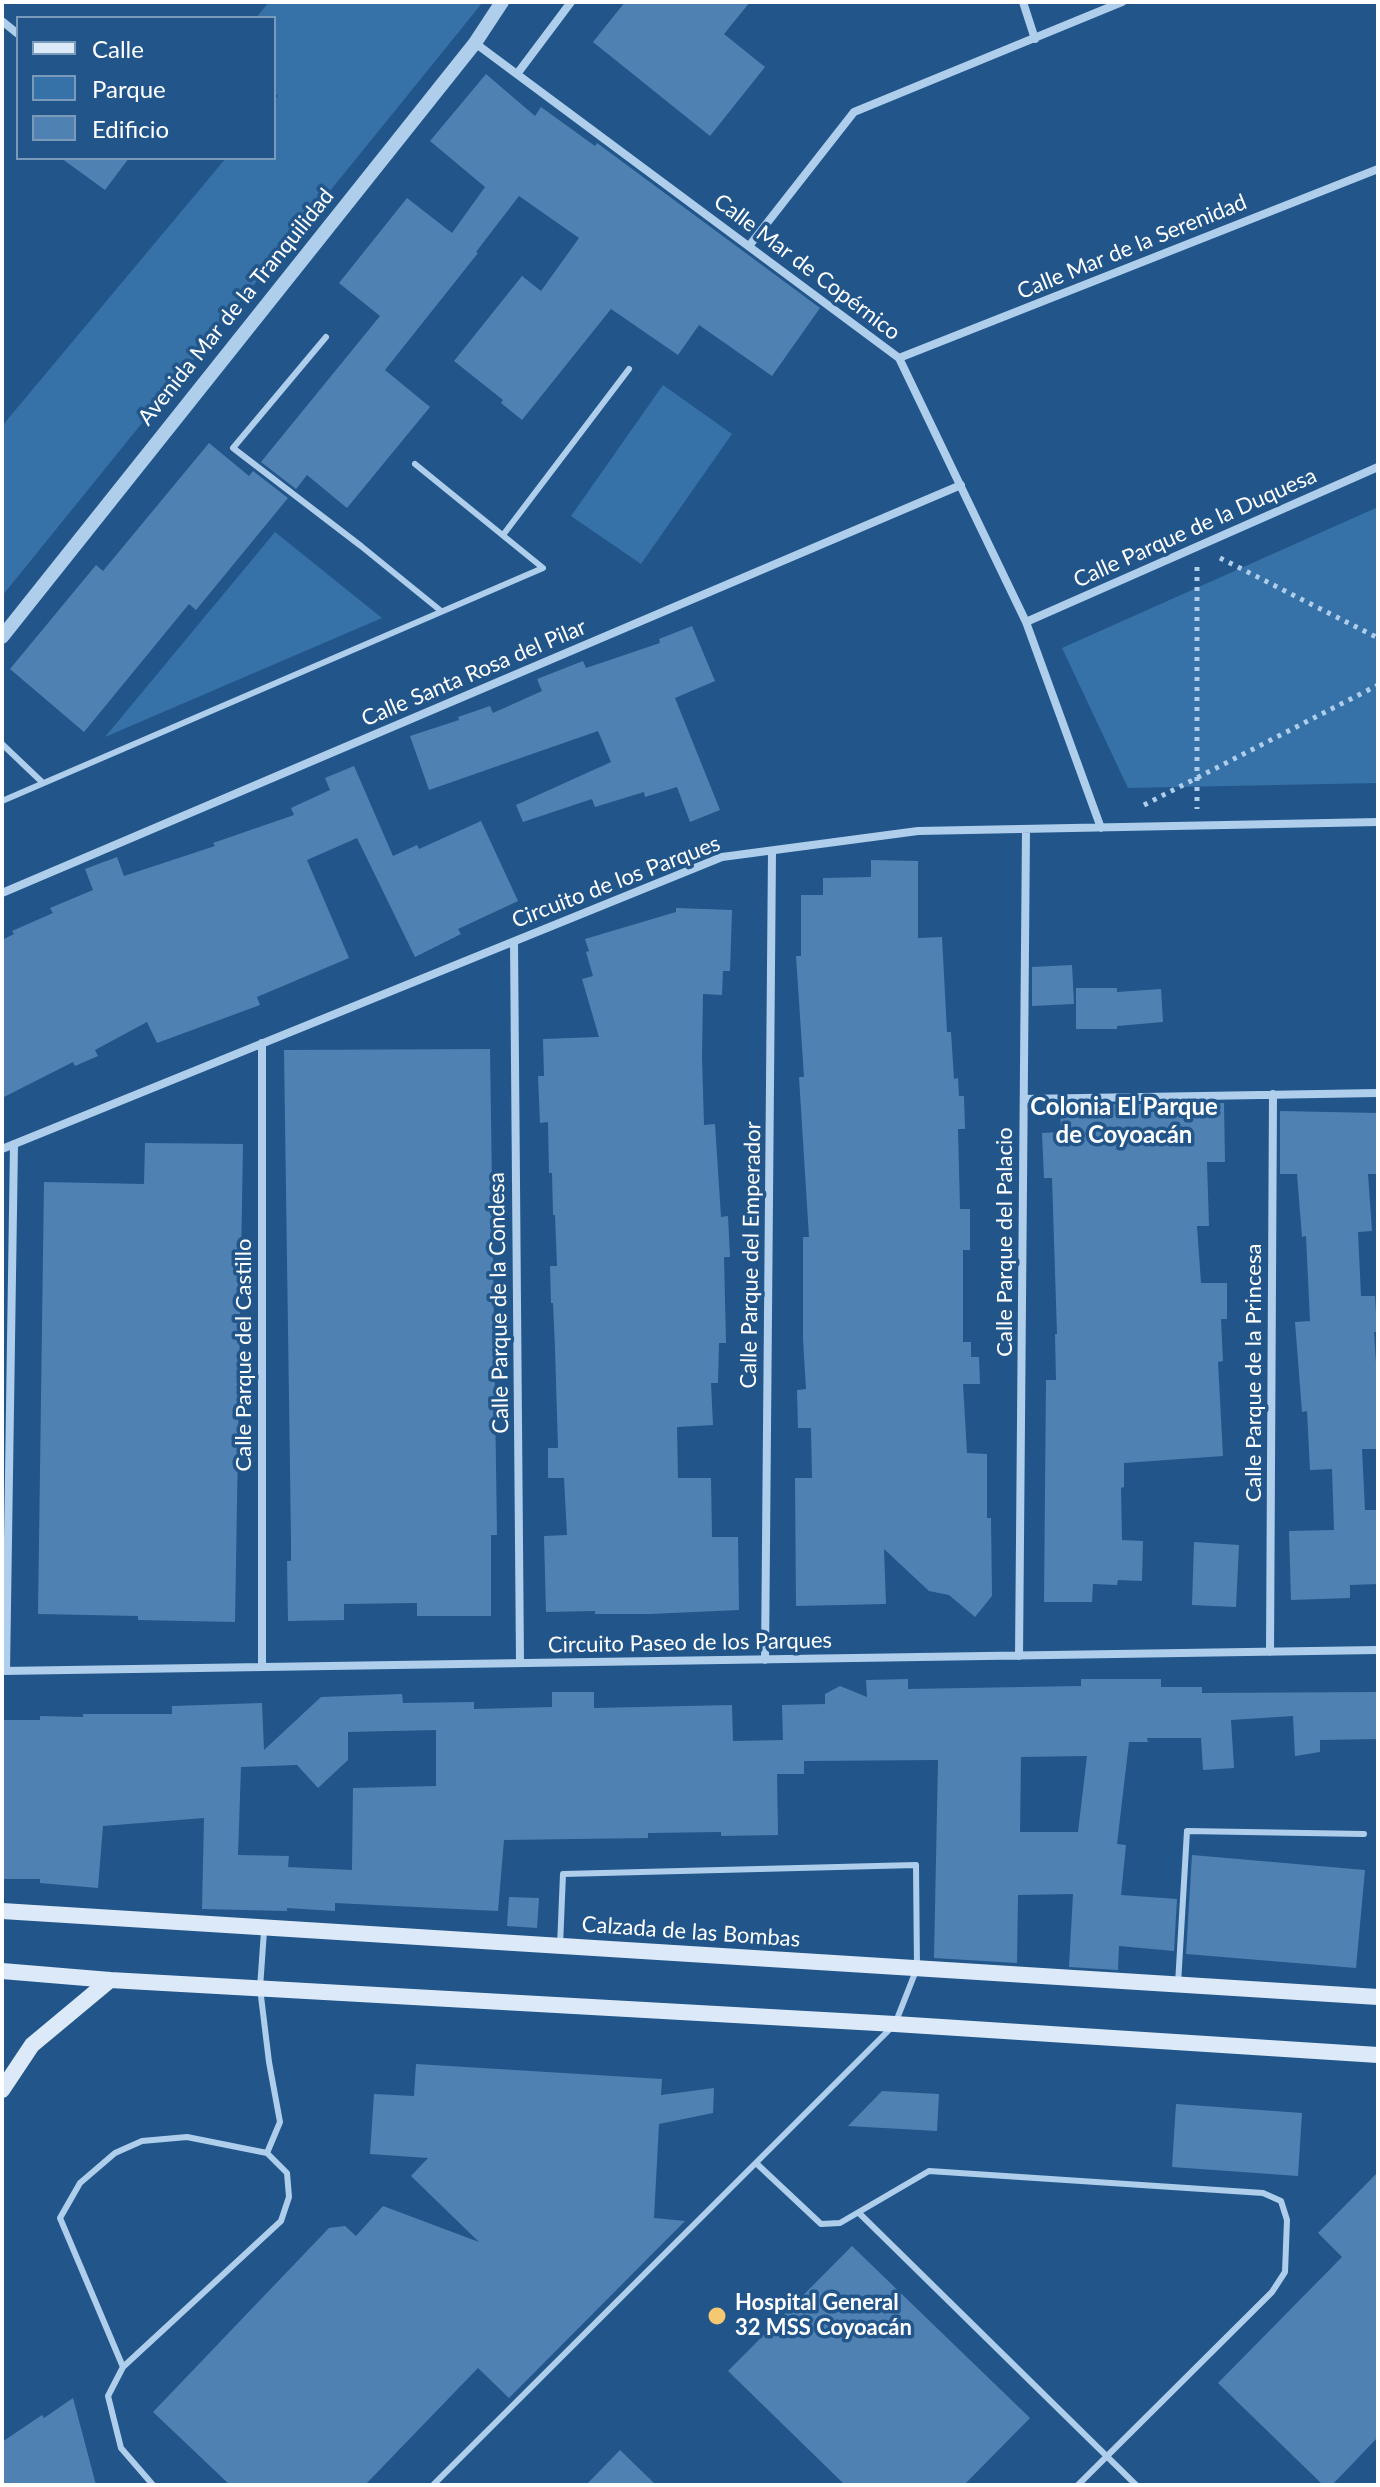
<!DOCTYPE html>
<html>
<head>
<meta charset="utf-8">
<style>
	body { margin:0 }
	#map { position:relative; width:1380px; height:2487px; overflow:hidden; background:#22568a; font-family:Lato,sans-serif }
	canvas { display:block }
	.frame { position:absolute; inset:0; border:4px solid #fff; pointer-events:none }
	.legend { position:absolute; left:16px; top:16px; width:260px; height:144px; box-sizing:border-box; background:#22568a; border:2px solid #7a9ab9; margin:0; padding:10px 14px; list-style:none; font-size:24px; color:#fff }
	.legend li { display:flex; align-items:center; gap:16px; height:40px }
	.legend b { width:40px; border:2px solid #7a9ab9 }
</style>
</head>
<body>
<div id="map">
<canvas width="1380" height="2487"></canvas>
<div class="frame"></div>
<ul class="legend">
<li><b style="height:10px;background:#dbe9f8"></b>Calle</li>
<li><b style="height:22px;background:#3671a7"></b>Parque</li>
<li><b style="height:22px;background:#4f82b3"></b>Edificio</li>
</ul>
</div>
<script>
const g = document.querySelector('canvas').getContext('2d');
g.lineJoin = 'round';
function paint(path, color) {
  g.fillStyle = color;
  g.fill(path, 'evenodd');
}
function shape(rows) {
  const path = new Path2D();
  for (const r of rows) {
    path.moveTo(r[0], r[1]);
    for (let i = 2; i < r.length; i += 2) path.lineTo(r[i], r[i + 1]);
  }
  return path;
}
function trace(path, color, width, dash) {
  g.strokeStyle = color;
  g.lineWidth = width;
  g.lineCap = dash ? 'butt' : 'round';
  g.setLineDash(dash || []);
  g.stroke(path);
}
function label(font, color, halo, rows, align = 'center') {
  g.font = font + ' Lato,sans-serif';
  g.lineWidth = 7;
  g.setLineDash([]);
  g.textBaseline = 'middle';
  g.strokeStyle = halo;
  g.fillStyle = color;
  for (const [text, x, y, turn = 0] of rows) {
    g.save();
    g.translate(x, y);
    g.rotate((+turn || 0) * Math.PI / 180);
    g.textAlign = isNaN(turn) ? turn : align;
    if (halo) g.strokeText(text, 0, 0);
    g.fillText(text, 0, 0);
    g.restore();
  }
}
paint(shape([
	[269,2,483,2,2,596,2,426,226,158,274,158,274,100,278,96,274,92,274,18,256,18],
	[663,385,732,434,641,564,571,516],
	[1378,507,1378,783,1128,788,1062,648],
	[275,532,382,618,105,737]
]), '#3671a7');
paint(shape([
	[625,2,750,2,724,34,765,67,710,136,593,42],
	[486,74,535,116,541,107,595,146,597,143,820,308,772,376,699,325,678,355,611,309,522,420,501,403,503,400,454,361,522,276,541,291,579,238,519,196,476,252,478,253,385,370,430,407,347,508,307,475,296,489,261,462,380,316,339,283,407,198,452,233,485,187,430,141],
	[61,158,129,158,105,190],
	[209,443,249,476,253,471,288,498,196,610,189,604,84,732,10,669,96,565,103,571],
	[692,626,715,681,675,698,720,810,690,822,677,787,645,797,644,792,595,807,592,799,523,822,516,805,611,762,598,731,429,790,410,736,459,720,458,717,490,706,493,713,542,691,537,679,583,661,586,668,660,643,659,639],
	[354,766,393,856,417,845,419,849,481,821,518,901,458,929,461,934,415,957,357,838,307,860,349,958,257,997,260,1005,157,1043,147,1022,95,1050,98,1056,75,1066,73,1062,2,1098,2,940,14,934,12,931,53,913,50,908,93,890,85,869,117,857,124,876,215,846,213,843,294,815,291,808,330,790,325,778],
	[871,860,918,861,918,938,942,937,947,1032,951,1032,954,1079,958,1078,959,1096,964,1096,965,1129,958,1129,960,1209,970,1209,970,1250,963,1250,963,1342,971,1342,971,1357,979,1357,980,1384,963,1384,967,1453,987,1454,987,1518,991,1518,992,1596,975,1617,949,1595,929,1591,884,1549,886,1604,796,1606,795,1478,812,1478,811,1428,798,1428,797,1390,806,1389,803,1339,803,1237,809,1237,799,1077,804,1077,796,956,801,956,801,895,823,895,823,878,871,877],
	[676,908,732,910,730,971,723,971,722,995,703,994,702,1057,704,1125,715,1124,721,1217,728,1216,730,1257,724,1257,726,1343,719,1343,718,1383,711,1383,713,1425,677,1427,678,1478,711,1478,712,1537,738,1537,739,1610,650,1614,595,1614,595,1611,546,1612,544,1536,567,1535,564,1478,548,1478,548,1448,558,1448,555,1348,553,1303,551,1303,550,1266,557,1266,555,1215,553,1215,552,1173,549,1173,548,1122,540,1123,538,1076,544,1076,543,1039,599,1037,582,979,593,976,586,952,589,951,585,939,676,912],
	[1072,965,1074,1004,1032,1006,1032,967],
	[1076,988,1117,988,1117,992,1161,989,1163,1022,1117,1026,1117,1029,1076,1029],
	[490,1049,497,1535,491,1535,491,1616,417,1616,417,1603,344,1604,344,1620,288,1621,287,1561,291,1561,291,1539,284,1050],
	[1224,1103,1225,1162,1207,1162,1209,1226,1197,1226,1201,1283,1227,1283,1227,1319,1221,1319,1223,1361,1218,1362,1223,1456,1124,1463,1124,1487,1121,1488,1122,1540,1143,1541,1142,1581,1118,1580,1117,1585,1093,1584,1092,1602,1044,1602,1046,1380,1056,1380,1055,1334,1057,1334,1052,1178,1044,1178,1042,1133,1061,1132,1060,1105],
	[1280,1111,1378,1113,1378,1174,1368,1174,1372,1231,1358,1232,1361,1296,1375,1296,1377,1332,1374,1332,1378,1394,1378,1449,1362,1449,1365,1510,1378,1510,1378,1584,1350,1585,1350,1598,1291,1600,1289,1531,1334,1530,1332,1469,1310,1470,1307,1411,1302,1412,1295,1322,1310,1321,1306,1236,1302,1237,1297,1174,1280,1174],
	[145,1143,243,1144,235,1622,138,1620,138,1616,38,1614,44,1182,144,1184],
	[1194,1542,1239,1545,1236,1607,1192,1605],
	[908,1679,908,1689,1081,1686,1081,1679,1161,1679,1161,1687,1202,1687,1202,1693,1378,1692,1378,1739,1320,1740,1320,1752,1295,1756,1293,1716,1231,1720,1234,1768,1203,1770,1201,1738,1147,1738,1148,1742,1129,1742,1117,1844,1126,1845,1121,1895,1177,1899,1174,1951,1119,1946,1118,1970,1069,1967,1073,1894,1018,1895,1017,1963,934,1958,938,1760,804,1761,804,1774,777,1774,778,1835,721,1836,721,1832,648,1833,648,1838,504,1840,498,1911,335,1903,335,1911,287,1908,287,1911,202,1909,204,1818,103,1826,98,1888,40,1883,40,1879,2,1879,2,1720,40,1720,40,1716,83,1717,83,1714,172,1714,172,1706,262,1703,264,1750,321,1697,402,1694,403,1703,474,1702,474,1709,552,1707,552,1692,594,1692,594,1708,732,1705,733,1741,783,1740,782,1705,825,1704,825,1694,840,1686,867,1697,866,1680],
	[436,1730,436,1786,353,1788,352,1870,288,1867,289,1856,238,1855,241,1767,297,1765,318,1788,348,1760,348,1732],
	[1087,1756,1078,1832,1020,1832,1021,1757],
	[1192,1855,1365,1870,1356,1968,1186,1954],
	[509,1897,539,1898,537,1928,507,1926],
	[416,2064,662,2079,661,2095,714,2088,713,2113,659,2124,654,2218,685,2221,509,2398,478,2368,365,2485,230,2485,153,2412,329,2228,345,2226,356,2236,383,2206,479,2242,411,2176,428,2158,370,2154,374,2094,414,2096],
	[882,2091,939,2094,937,2131,848,2126],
	[1176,2104,1302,2113,1298,2176,1172,2167],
	[1378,2172,1378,2437,1332,2485,1323,2485,1218,2383,1342,2257,1318,2233],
	[852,2246,1030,2418,964,2485,845,2485,728,2371],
	[73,2398,96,2485,2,2485,2,2442,42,2415,44,2418],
	[620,2450,656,2485,586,2485]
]), '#4f82b3');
trace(shape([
	[1220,558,1378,638],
	[1197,567,1197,809],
	[1144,805,1378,685]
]), '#afceeb', 5, [4, 6]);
trace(shape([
	[326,337,233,448,361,546,441,611],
	[503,535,629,369],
	[2,744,43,783],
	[2,801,543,568,415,464],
	[264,1931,260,1988,269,2062,280,2122,267,2153],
	[1178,1984,1187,1831,1364,1834],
	[756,2163,821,2224,840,2223,929,2171,1263,2193,1281,2201,1287,2220,1285,2272,1272,2292,1078,2485],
	[859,2213,1136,2485],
	[123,2367,60,2218,80,2183,115,2153,142,2141,187,2137,267,2153,287,2173,289,2197,281,2221,123,2367,108,2396,121,2448,153,2485],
	[433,2485,895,2024,917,1968,916,1865,563,1874,560,1946]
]), '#afceeb', 6);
trace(shape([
	[1023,2,1035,39],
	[2,21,18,34],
	[475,43,899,358,1026,622,1101,828],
	[517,74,571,2],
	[749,246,854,112,1122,2],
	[899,358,1378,169],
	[1026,622,1378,467],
	[2,893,961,485],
	[514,942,520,1663],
	[1024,1099,1378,1093],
	[2,1149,722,857,918,831,1378,822],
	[1270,1652,1273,1094],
	[1019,1656,1026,829],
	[765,1660,772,851],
	[262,1667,262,1043],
	[2,1671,1378,1650],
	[6,1671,14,1144]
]), '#afceeb', 8);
trace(shape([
	[2,637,475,43,502,2]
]), '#afceeb', 14);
trace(shape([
	[2,1911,1378,1997],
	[2,1971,110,1980,895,2024,1378,2055],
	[2,2090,32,2045,110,1980]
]), '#dbe9f8', 16);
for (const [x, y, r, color] of [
	[717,2316,10,"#f6c872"]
]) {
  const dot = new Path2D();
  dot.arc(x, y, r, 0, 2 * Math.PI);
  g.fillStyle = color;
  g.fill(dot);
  trace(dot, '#22568a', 3);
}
label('22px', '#fff', '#22568a', [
	["Calle Mar de la Serenidad",1132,247,-22],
	["Calle Mar de Copérnico",807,267,37],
	["Avenida Mar de la Tranquilidad",236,307,-51],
	["Calle Parque de la Duquesa",1195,528,-24],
	["Calle Santa Rosa del Pilar",474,673,-23],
	["Circuito de los Parques",616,882,-21],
	["Calle Parque del Palacio",1005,1242,-90],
	["Calle Parque del Emperador",751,1255,-89],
	["Calle Parque de la Condesa",499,1303,-91],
	["Calle Parque del Castillo",244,1355,-90],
	["Calle Parque de la Princesa",1254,1373,-90],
	["Circuito Paseo de los Parques",690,1643,-1],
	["Calzada de las Bombas",691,1932,4]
]);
label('bold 22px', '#fff', '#22568a', [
	["Hospital General",735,2303],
	["32 MSS Coyoacán",735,2328]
], 'left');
label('bold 24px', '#fff', '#22568a', [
	["Colonia El Parque",1124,1107],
	["de Coyoacán",1124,1135]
]);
</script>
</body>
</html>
